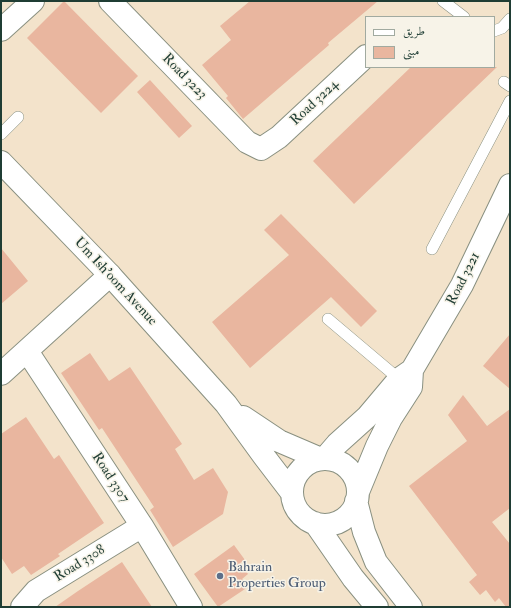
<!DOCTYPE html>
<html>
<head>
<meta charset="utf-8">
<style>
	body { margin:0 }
	#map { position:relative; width:511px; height:608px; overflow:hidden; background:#f3e3cb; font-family:"IM FELL Double Pica",Amiri,serif }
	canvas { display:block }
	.frame { position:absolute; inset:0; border:2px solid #1f3d34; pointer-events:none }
	.legend { position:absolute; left:365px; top:16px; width:130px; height:52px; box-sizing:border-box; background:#f7f3e8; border:1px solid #a1aaa0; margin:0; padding:5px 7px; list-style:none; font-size:12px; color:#1f3d34 }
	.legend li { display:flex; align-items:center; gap:8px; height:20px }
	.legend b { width:20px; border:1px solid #a1aaa0 }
</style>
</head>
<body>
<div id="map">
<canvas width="511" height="608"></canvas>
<div class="frame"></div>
<ul class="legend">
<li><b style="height:5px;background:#fff"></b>طريق</li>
<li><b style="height:11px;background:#e9b69f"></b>مبنى</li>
</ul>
</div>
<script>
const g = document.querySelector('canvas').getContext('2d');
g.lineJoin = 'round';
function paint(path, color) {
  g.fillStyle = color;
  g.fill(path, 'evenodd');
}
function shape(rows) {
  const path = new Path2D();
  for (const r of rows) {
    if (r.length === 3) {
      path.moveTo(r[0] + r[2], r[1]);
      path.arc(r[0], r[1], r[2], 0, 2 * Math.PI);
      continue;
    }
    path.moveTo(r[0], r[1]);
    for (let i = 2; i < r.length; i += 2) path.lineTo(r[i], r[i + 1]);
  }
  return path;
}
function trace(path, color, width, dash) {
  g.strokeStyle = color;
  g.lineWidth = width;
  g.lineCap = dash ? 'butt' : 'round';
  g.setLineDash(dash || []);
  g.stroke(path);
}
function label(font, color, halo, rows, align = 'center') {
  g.font = font + ' "IM FELL Double Pica",serif';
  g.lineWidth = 3;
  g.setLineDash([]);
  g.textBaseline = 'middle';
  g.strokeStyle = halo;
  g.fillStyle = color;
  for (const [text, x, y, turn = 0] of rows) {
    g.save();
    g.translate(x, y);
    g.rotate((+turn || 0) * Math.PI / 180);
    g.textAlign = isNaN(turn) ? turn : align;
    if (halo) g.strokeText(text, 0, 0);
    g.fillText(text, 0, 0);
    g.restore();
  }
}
paint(shape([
	[64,1,138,76,101,113,27,38],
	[250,1,378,1,328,43,329,45,243,119,226,98,228,96,202,65,231,40,220,26],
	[411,67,497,67,354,204,313,161],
	[150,80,192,126,179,138,137,92],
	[281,214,377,311,361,327,331,297,250,368,212,322,289,255,264,230],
	[1,248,28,281,1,304],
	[510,334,510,389,483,366],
	[90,353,109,381,130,367,182,444,175,449,194,480,213,468,228,492,223,514,173,547,150,510,154,507,102,428,99,430,61,373],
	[463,395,487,426,510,409,510,508,492,522,510,544,510,607,506,607,499,598,495,602,486,590,480,595,469,582,477,575,409,486,467,441,448,415],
	[26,417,54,459,59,455,104,523,58,554,60,556,31,575,24,566,12,574,1,557,1,434],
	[234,545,245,560,240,563,248,574,242,579,248,587,218,607,194,574],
	[122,562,152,607,55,607,78,591]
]), '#e9b69f');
const service = shape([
	[443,1,464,17],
	[494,31,502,28,510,19],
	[504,82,510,86],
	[1,134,18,117],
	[432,249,510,101],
	[328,319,399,379]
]);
const minor = shape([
	[110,1,247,142,261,149,279,137,366,56],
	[1,30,33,1],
	[27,351,142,526,191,607],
	[1,374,110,275],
	[22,607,36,591,142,526]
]);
const tertiary = shape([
	[1,162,110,275,226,404,263,455,292,493],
	[243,417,279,441,321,459],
	[324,459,337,444,367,417,399,379,412,370,462,285,510,185],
	[325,492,33],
	[358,492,377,446,391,418,411,387,412,370],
	[356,501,364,532,376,562,411,607],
	[315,523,353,578,377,607]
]);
trace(service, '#899080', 12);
trace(minor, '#899080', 24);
trace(tertiary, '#899080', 24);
trace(service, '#fff', 11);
trace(minor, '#fff', 22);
trace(tertiary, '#fff', 22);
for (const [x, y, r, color] of [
	[220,576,4,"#5c6f8a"]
]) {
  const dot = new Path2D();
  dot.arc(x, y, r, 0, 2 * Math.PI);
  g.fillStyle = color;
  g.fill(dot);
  trace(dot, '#f7f3e8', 1.5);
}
label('14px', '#1f3d34', '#f7f3e8', [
	["Road 3223",184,77,46],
	["Road 3224",315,103,-43],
	["Road 3221",464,279,-63],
	["Um Ish'oom Avenue",115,282,47],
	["Road 3307",110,478,57],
	["Road 3308",80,564,-32]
]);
label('14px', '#4e5e75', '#f7f3e8', [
	["Bahrain",228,568],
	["Properties Group",228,584]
], 'left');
</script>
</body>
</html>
